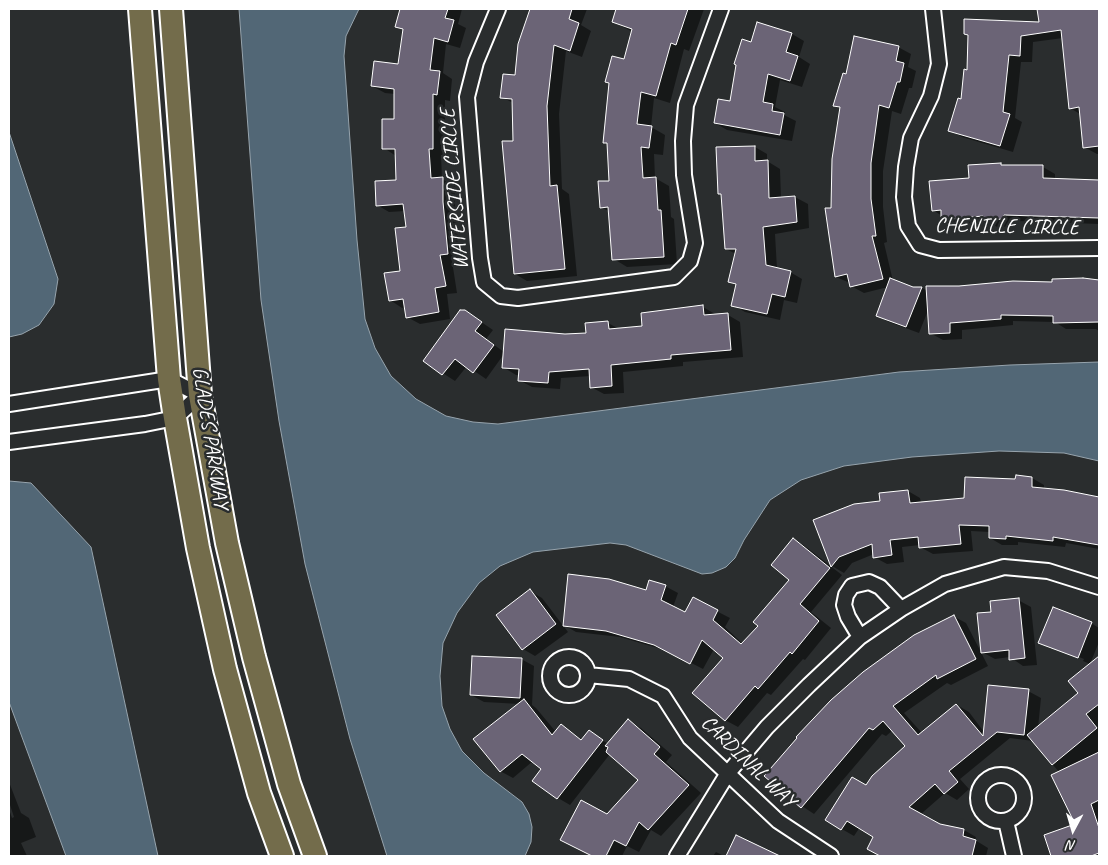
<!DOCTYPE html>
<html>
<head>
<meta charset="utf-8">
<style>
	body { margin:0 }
	#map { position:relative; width:1108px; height:865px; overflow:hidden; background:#2a2d2e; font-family:Caveat,sans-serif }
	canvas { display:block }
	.frame { position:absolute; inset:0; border:10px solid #fff; pointer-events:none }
	.north { position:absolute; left:1048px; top:805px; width:50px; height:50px; -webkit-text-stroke:4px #2a2d2e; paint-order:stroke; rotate:186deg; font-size:14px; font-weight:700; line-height:20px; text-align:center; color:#fff }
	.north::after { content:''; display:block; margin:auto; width:18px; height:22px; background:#fff; clip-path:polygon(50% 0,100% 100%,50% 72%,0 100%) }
</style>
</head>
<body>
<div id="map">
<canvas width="1108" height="865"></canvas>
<div class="frame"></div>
<div class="north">N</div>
</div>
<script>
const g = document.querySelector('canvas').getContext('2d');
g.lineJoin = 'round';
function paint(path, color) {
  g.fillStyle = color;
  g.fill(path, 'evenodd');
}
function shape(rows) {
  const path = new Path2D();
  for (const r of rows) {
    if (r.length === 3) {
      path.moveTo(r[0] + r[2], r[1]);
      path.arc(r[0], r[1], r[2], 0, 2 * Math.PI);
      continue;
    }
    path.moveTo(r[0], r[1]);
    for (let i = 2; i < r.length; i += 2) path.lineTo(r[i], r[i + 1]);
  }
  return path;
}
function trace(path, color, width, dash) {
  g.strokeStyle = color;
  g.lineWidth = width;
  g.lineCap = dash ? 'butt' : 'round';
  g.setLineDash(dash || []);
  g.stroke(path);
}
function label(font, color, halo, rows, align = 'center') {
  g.font = font + ' Caveat,sans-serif';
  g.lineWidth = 5;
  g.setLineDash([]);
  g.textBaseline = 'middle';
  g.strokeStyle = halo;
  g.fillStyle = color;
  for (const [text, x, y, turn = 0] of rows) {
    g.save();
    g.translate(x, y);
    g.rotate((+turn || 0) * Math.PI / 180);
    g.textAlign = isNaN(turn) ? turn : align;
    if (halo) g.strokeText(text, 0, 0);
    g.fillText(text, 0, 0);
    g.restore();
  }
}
const water = shape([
	[239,9,359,9,346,36,344,56,357,240,365,319,375,348,391,376,416,399,446,416,473,422,498,424,899,372,1010,365,1099,362,1099,461,1064,453,999,451,912,457,844,466,801,480,770,500,744,540,735,558,726,567,712,573,702,574,626,545,610,543,533,552,500,566,479,583,457,613,443,643,440,676,442,706,450,729,462,751,484,773,522,802,529,814,532,827,531,842,525,856,387,856,350,739,305,564,279,421,261,300,239,9],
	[9,132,58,279,54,304,39,325,22,334,9,337,9,132],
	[9,481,31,483,91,547,158,856,66,856,9,702,9,481]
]);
paint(water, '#526776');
trace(water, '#97a4ad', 1);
paint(shape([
	[402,9,462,9,458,24,466,28,460,48,446,44,443,73,452,79,450,101,445,100,445,155,441,155,442,179,455,186,455,210,460,260,452,261,457,293,447,294,450,319,420,324,407,317,406,307,402,308,390,300,401,272,407,228,405,211,389,212,377,205,397,181,396,156,384,148,395,120,395,94,385,93,372,86,399,65,404,30,397,26],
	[531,9,587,9,581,25,591,31,582,57,566,51,559,114,562,189,569,194,577,276,527,281,515,274,513,103,502,97,516,76,519,44],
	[618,9,704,9,689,51,684,49,670,103,654,98,651,127,665,135,663,155,654,154,655,178,669,186,671,217,674,219,677,264,627,267,614,259,610,212,601,207,610,182,608,144,604,142,610,84,606,81,625,61,633,32,613,22],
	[1039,9,1099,9,1099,154,1097,154,1084,147,1080,114,1070,108,1063,38,1033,42,1032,62,1021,62,1015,118,1022,122,1013,152,962,137,950,130,962,100,969,71,970,36,965,34,1040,23],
	[792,34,804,41,799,57,810,64,802,87,780,80,775,107,785,112,784,115,796,121,792,141,727,130,715,123,731,103,752,43],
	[898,47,911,54,908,67,916,71,912,88,909,88,901,114,892,111,883,171,883,207,887,242,884,243,893,281,913,288,922,288,928,291,1054,283,1083,280,1099,281,1099,331,1096,329,1066,329,1055,322,1013,321,1013,325,962,330,962,339,943,340,930,333,929,308,919,333,889,322,877,315,888,287,864,293,851,286,850,283,836,277,832,209,841,108,835,105,847,76],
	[755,147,767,154,767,161,780,169,781,198,795,197,808,204,809,228,775,234,777,269,790,272,802,279,797,303,784,300,780,320,745,312,733,305,737,286,729,282,736,254,726,249,722,195,719,193],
	[1001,164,1004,166,1043,167,1055,174,1055,180,1099,181,1099,224,1016,221,1016,226,997,227,991,223,955,226,943,219,942,216,933,210,970,179],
	[703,307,715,314,716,316,728,315,740,322,743,357,683,362,683,366,623,372,624,393,604,394,591,387,591,376,561,378,560,389,532,387,519,380,520,375,516,375,503,367,504,354,486,379,467,366,455,381,424,361,462,309,493,330,486,339,504,352,564,335,587,334,608,323,619,329,643,327],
	[1017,477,1032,478,1044,485,1044,489,1099,498,1099,549,1066,543,1065,547,1018,542,1018,545,1002,545,990,538,990,532,971,531,973,551,933,554,920,547,920,545,902,547,904,562,887,564,874,557,874,554,852,563,844,573,832,566,814,520,882,502,908,491,920,498,921,503,965,500,1016,480],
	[794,539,806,547,842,575,811,612,831,628,805,660,803,659,771,695,767,693,738,727,725,720,724,658,714,649,703,669,668,651,620,637,576,632,564,625,647,591,665,586,678,593,673,607,685,614,693,599,730,618,725,627,743,644,759,625,790,579],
	[530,591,542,598,568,632,535,656,523,649],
	[1018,600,1031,607,1037,665,1023,666,1010,657,995,659,982,652,992,613],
	[953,616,966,623,988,666,951,685,947,683,904,713,922,733,957,705,969,712,984,732,1028,691,1041,698,1038,728,1079,693,1070,681,1099,658,1099,856,1053,856,1045,835,1077,824,1059,772,1033,741,1010,738,960,779,969,789,957,800,945,793,921,814,939,825,964,830,976,837,975,840,988,848,986,856,930,856,930,852,928,856,882,856,868,848,875,837,860,827,854,836,826,820,866,787,907,746,893,730,886,736,882,734,814,814,802,806],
	[1091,623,1099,628,1099,642,1090,664,1083,661,1084,659,1051,646,1051,649,1040,642],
	[521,659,534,666,532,705,536,708,556,732,561,726,583,740,589,731,608,744,628,721,641,728,672,755,666,762,701,793,661,836,651,830,639,852,627,846,622,856,593,856,574,846,607,815,639,779,610,754,570,805,558,798,543,769,533,761,513,778,500,771,520,704,484,702,471,695],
	[9,782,21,813,29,818,36,837,21,843,27,856,9,856,9,809,12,818,14,817,9,802],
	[716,852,724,856,713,856]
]), '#0007');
const building = shape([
	[400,9,448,9,445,18,454,20,448,42,434,38,430,70,440,71,437,95,433,94,433,149,429,149,431,178,443,177,443,202,448,254,440,255,446,286,435,288,439,312,406,318,403,299,389,301,384,273,400,271,395,228,406,227,403,204,376,206,375,181,396,180,395,149,382,149,382,119,394,119,394,89,371,86,374,61,398,64,403,29,395,27,400,9],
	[530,9,572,9,569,19,579,23,570,51,554,45,547,106,550,186,557,185,565,269,514,274,502,141,513,141,512,99,500,98,503,74,515,75,518,44,530,9],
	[616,9,688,9,676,45,671,43,656,96,641,92,637,124,652,126,649,148,641,147,643,178,656,177,658,210,661,210,664,257,612,260,608,207,600,208,598,181,609,181,607,143,603,143,609,83,605,82,612,56,624,59,632,29,612,22,616,9],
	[1037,9,1099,9,1099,146,1083,148,1079,107,1069,109,1061,30,1021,36,1020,56,1009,55,1003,112,1010,114,1000,146,948,131,958,98,961,99,964,69,967,70,968,35,964,34,964,19,1039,22,1037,9],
	[757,22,792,33,786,52,798,56,790,81,768,74,763,102,773,104,772,111,784,113,780,135,714,123,718,99,730,101,736,65,734,64,742,39,751,42,757,22],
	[854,36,899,46,896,61,904,63,900,82,897,82,889,108,879,105,871,163,871,199,876,236,872,236,883,279,850,287,847,274,835,277,825,208,831,208,832,159,840,107,833,106,843,73,846,74,854,36],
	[755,146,755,161,768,160,769,198,795,196,797,222,763,227,766,265,791,271,785,297,772,294,767,314,731,306,736,284,728,282,736,249,725,249,721,194,718,194,716,147,755,146],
	[1001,163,1001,165,1043,165,1043,178,1099,180,1099,218,1004,215,1004,219,984,220,983,216,941,220,941,210,932,211,929,181,969,178,968,165,1001,163],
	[890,278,913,287,922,287,906,327,876,316,890,278],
	[1083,278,1099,280,1099,322,1053,323,1053,316,1001,315,1001,319,950,323,950,333,929,334,926,286,959,286,1013,281,1052,282,1052,279,1083,278],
	[703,305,704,315,728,313,731,350,671,355,671,359,611,365,612,386,590,388,589,369,549,372,548,383,518,381,519,369,502,368,505,329,565,334,586,333,585,323,608,321,609,329,642,326,641,313,703,305],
	[460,310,465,310,482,322,475,331,494,345,473,373,455,359,442,375,423,361,460,310],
	[1016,475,1032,477,1032,487,1064,490,1099,497,1099,545,1053,537,1053,541,1006,536,1006,539,989,538,989,526,959,525,961,544,919,548,918,537,890,540,892,555,873,558,872,544,839,557,831,567,813,520,854,504,880,501,879,493,908,490,910,503,964,498,965,477,1015,479,1016,475],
	[793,538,830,568,800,604,819,621,792,654,790,652,758,689,755,686,725,721,692,693,723,658,702,640,690,664,654,645,606,631,563,626,568,574,609,579,646,590,649,580,666,585,661,600,685,612,693,597,718,610,713,620,741,644,758,626,753,622,789,580,771,565,793,538],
	[530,589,556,624,522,650,496,615,530,589],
	[1019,598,1025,658,1009,660,1009,650,981,653,977,613,991,612,990,601,1019,598],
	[1053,607,1092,622,1078,658,1038,643,1053,607],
	[954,615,976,659,937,679,936,675,893,706,918,735,956,704,983,736,988,685,1029,689,1024,735,997,732,949,771,958,782,944,794,935,784,909,807,940,824,964,829,963,836,976,840,972,856,880,856,867,849,873,837,847,821,841,830,825,820,852,777,866,785,872,776,905,746,883,721,873,730,869,728,801,808,764,776,797,738,796,737,831,700,863,672,914,635,954,615],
	[472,656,522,658,520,698,470,695,472,656],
	[1099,656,1099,704,1086,714,1097,728,1052,765,1027,735,1078,693,1068,681,1099,656],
	[524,699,552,735,561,724,581,740,589,730,603,740,557,799,532,781,541,769,522,754,500,772,473,739,524,699],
	[628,719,660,747,654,754,689,785,648,830,639,822,626,846,614,840,606,856,592,856,560,840,581,800,607,814,638,780,606,752,608,747,605,746,628,719],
	[1099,752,1099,800,1091,804,1099,828,1099,853,1091,856,1051,856,1044,835,1075,824,1051,775,1099,752],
	[736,835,780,856,726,856,736,835]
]);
paint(building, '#6b6476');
trace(building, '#fff', 1);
const street = shape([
	[498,9,476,62,467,97,480,258,484,282,501,296,518,298,674,277,690,261,695,243,684,175,683,141,686,105,721,9],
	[933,9,939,64,931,96,911,138,906,167,904,197,908,226,920,245,939,250,1099,248],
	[9,404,169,379,200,395,175,418,145,424,9,442],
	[860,637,848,617,844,605,846,595,852,586,869,582,880,587,901,609],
	[569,676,19],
	[588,675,629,679,663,696,690,738,778,821,831,856],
	[1001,798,23],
	[1006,821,1014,856],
	[677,856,728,773,767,727,809,685,860,637,901,609,945,584,1004,567,1048,571,1099,587]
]);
const primary = shape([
	[140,9,169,379,175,418,198,548,225,669,259,793,282,856],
	[171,9,200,395,227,543,254,657,289,784,315,856]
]);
trace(street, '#fff', 18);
trace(primary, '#fff', 26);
trace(street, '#2a2d2e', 14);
trace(primary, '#736c4b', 22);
label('21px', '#fff', '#2a2d2e', [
	["WATERSIDE CIRCLE",455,189,-95],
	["CHENILLE CIRCLE",1007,227,1],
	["GLADES PARKWAY",210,438,81],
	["CARDINAL WAY",748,762,44]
]);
</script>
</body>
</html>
